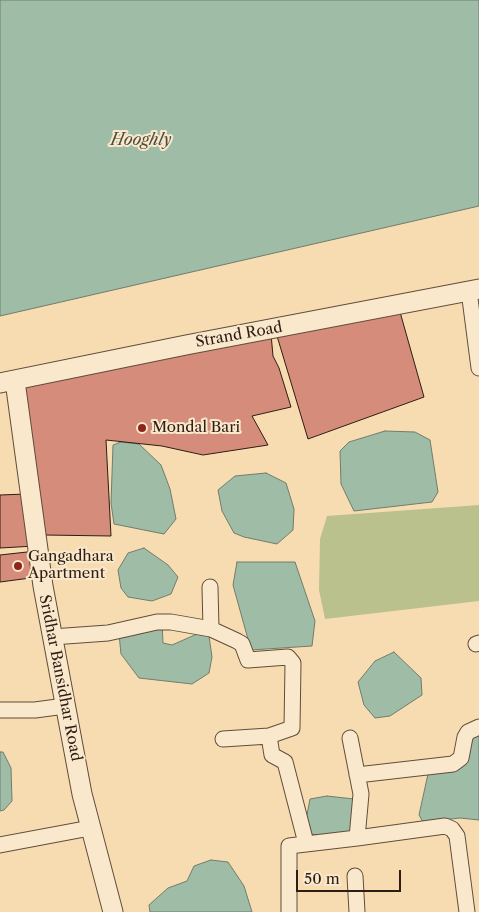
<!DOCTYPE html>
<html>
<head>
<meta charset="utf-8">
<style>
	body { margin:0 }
	#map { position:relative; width:479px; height:912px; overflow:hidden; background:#f7dcb1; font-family:"Libre Caslon Text",serif }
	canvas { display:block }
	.scale { position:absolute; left:296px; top:870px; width:105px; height:22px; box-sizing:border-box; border:2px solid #2d1d14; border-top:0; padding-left:6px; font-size:15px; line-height:18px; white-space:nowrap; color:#2d1d14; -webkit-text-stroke:4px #fae8cc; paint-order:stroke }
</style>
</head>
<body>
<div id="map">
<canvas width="479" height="912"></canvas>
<div class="scale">50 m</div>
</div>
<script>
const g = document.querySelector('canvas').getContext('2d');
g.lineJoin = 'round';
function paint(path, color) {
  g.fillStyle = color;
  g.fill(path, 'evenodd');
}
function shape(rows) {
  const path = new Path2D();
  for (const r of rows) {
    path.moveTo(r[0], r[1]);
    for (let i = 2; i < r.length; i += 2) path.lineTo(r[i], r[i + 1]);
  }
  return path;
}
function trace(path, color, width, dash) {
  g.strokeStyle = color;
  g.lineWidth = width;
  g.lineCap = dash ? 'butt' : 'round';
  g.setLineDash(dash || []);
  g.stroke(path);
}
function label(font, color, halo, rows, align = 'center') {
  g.font = font + ' "Libre Caslon Text",serif';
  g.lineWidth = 4;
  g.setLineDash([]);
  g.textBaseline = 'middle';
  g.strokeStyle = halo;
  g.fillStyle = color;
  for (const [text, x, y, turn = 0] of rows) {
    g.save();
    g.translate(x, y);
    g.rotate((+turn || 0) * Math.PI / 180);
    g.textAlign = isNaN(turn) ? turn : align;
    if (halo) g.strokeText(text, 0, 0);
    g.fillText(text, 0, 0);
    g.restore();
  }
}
paint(shape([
	[479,505,479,601,325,619,319,590,320,539,327,516]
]), '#bac18d');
const water = shape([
	[0,0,479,0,479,206,0,316,0,0],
	[385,431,415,432,430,440,438,492,432,502,354,511,341,484,340,451,349,442,385,431],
	[121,442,139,444,161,465,170,489,176,519,164,534,114,524,111,503,113,445,121,442],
	[266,473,286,483,294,509,293,530,277,544,244,537,234,533,222,511,218,490,235,476,266,473],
	[144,548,168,565,178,577,171,594,152,601,128,597,121,588,118,570,128,553,144,548],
	[237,562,295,562,315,621,312,646,251,650,233,585,237,562],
	[162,621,163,643,172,645,197,634,209,636,212,657,209,673,192,684,139,678,121,654,119,634,162,621],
	[394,652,421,678,422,695,390,716,375,718,364,705,358,682,375,661,394,652],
	[479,732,479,820,460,818,423,822,419,815,428,774,466,764,471,733,479,732],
	[0,752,3,752,11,768,12,801,4,810,0,811,0,752],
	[327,796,354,799,353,832,327,836,311,834,306,820,310,799,327,796],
	[211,860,228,862,244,886,252,912,150,912,149,905,168,888,187,881,194,866,211,860]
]);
paint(water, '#9ebca6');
trace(water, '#717c6c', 1);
const building = shape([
	[400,312,424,397,308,439,277,336,400,312],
	[271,334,273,356,279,368,291,407,252,416,268,445,203,455,162,446,106,440,111,536,45,535,22,384,271,334],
	[26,494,35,546,0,548,0,495,26,494],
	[36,551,38,577,0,582,0,555,36,551]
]);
paint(building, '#d58c7a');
trace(building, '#2d1d14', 1);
const minor = shape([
	[469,291,479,368],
	[210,587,211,629],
	[52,637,108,633,157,622,171,622,211,629,237,641,242,644,248,660,288,657,293,663,292,728,269,736,223,739],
	[476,644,479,643],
	[0,710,35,710,65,706],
	[269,736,272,755,285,762,306,843],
	[357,775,453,764,461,758,465,737,468,732,479,727],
	[357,838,445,826,452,829,457,836,467,912],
	[0,845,90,828],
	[355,876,357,912],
	[289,912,289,846,357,838,361,794,350,738]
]);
const tertiary = shape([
	[15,381,43,586,82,794,113,912],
	[0,383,186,345,479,289]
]);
trace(minor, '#604d3b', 17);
trace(tertiary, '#604d3b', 21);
trace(minor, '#fae8cc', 15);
trace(tertiary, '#fae8cc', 19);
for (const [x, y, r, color] of [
	[142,428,5,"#8f2418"],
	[18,566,5,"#8f2418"]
]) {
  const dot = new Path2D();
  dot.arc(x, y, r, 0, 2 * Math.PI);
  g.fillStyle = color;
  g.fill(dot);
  trace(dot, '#fae8cc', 2);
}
label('15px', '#2d1d14', '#fae8cc', [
	["Strand Road",239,335,-10],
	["Sridhar Bansidhar Road",60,678,79]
]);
label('15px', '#2d1d14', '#fae8cc', [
	["Mondal Bari",152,428],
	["Gangadhara",28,557],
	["Apartment",28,574]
], 'left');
label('italic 16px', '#4f4d40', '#fae8cc', [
	["Hooghly",141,140]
]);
</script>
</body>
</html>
